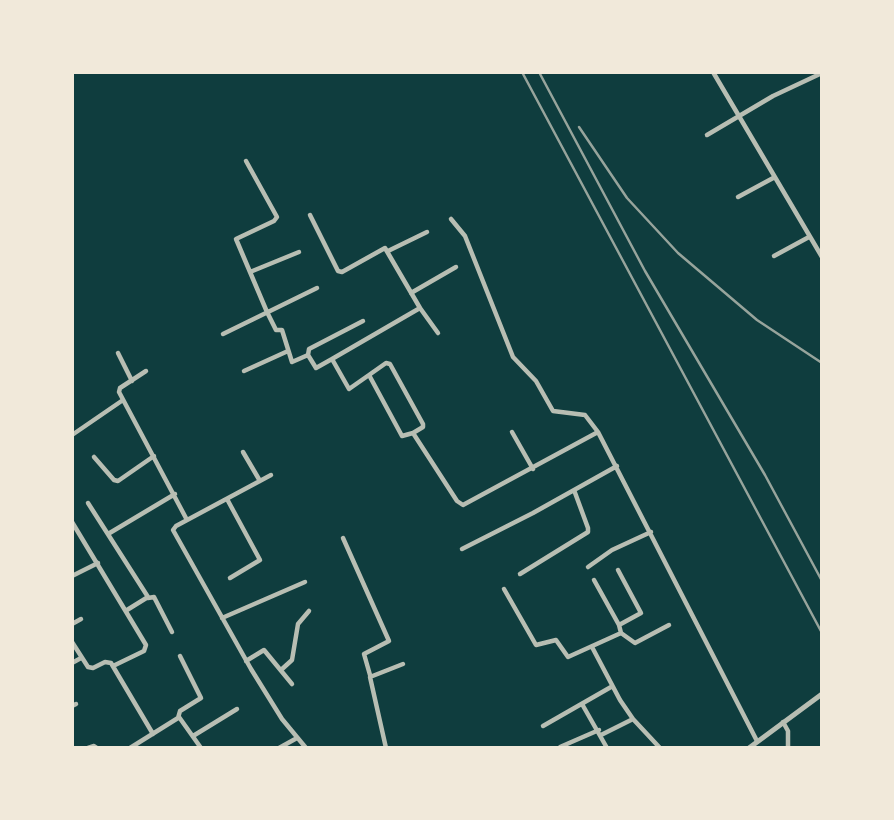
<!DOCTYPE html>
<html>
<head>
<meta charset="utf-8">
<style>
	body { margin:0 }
	#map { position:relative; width:894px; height:820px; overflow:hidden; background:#0f3d3e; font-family:Barlow,sans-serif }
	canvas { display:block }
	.frame { position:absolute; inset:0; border:74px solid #f1e9da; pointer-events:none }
</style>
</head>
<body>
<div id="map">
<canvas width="894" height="820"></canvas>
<div class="frame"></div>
</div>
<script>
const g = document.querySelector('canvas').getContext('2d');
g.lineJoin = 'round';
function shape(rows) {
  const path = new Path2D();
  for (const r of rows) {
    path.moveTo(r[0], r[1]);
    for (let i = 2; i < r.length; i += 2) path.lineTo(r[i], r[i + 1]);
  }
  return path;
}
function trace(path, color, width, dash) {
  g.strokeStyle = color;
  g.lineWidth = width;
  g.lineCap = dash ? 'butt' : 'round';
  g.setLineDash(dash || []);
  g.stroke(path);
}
trace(shape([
	[713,72,822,257],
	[707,135,773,96,822,73],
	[246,161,277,217,274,221,236,239,267,312,276,330,282,330,292,362,308,355,316,368,332,359],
	[738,197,775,177],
	[310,215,338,271,342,272,385,248,420,308,332,359,349,389,369,375,402,436,413,433],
	[451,219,465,236,513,357,536,381,553,411,585,415,598,432,757,741],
	[388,251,427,232],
	[774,256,809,237],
	[250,272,299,252],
	[411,293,456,267],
	[420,308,438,333],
	[223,334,317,288],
	[118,353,132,381],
	[308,355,309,349,363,321],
	[146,371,120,388,119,392,187,520],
	[244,371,288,351],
	[369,375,386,363,390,364,423,424,423,427,413,433,457,501,463,505,598,432],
	[512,432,533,469],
	[72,435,123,400],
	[243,452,260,481],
	[94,457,114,480,118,481,154,456],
	[271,475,176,526,173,530,251,669,282,719,306,748],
	[227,499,260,560,230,578],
	[88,503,148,597,127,610],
	[72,522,146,645,144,651,113,666],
	[108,534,175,494],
	[343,538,389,641,364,654,370,675],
	[462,549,533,513,617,466],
	[588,567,612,550,651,532],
	[618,570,641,613,619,625,621,633],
	[520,574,588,532,588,528,574,490],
	[72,576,98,563],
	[594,580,619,625],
	[504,589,536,645,556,640,568,657,621,633,635,643,669,625],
	[148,598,154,597,172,632],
	[222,618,305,582],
	[72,624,81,619],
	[72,642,88,667,93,668,105,662,111,663,153,734],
	[592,647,620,700,633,719,660,748],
	[246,661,264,650,292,684],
	[72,663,81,658],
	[281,670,292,660,298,624,309,611],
	[582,704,607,748],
	[72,706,76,704],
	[179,717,201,748],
	[783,722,788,731,788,748],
	[543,726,611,687],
	[601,735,633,719],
	[193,736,237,709],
	[560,747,599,730],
	[88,748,94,746,97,748],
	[130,748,178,718,180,711,201,698,180,656],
	[279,748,297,738],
	[386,748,370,677,403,664]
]), '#b8beb3', 4.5);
trace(shape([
	[749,748,822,694]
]), '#b8beb3', 5);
trace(shape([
	[522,72,822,633],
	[539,72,645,271,765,475,822,581],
	[579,127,627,198,678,253,757,320,822,363]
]), '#97a49c', 2.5);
</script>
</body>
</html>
